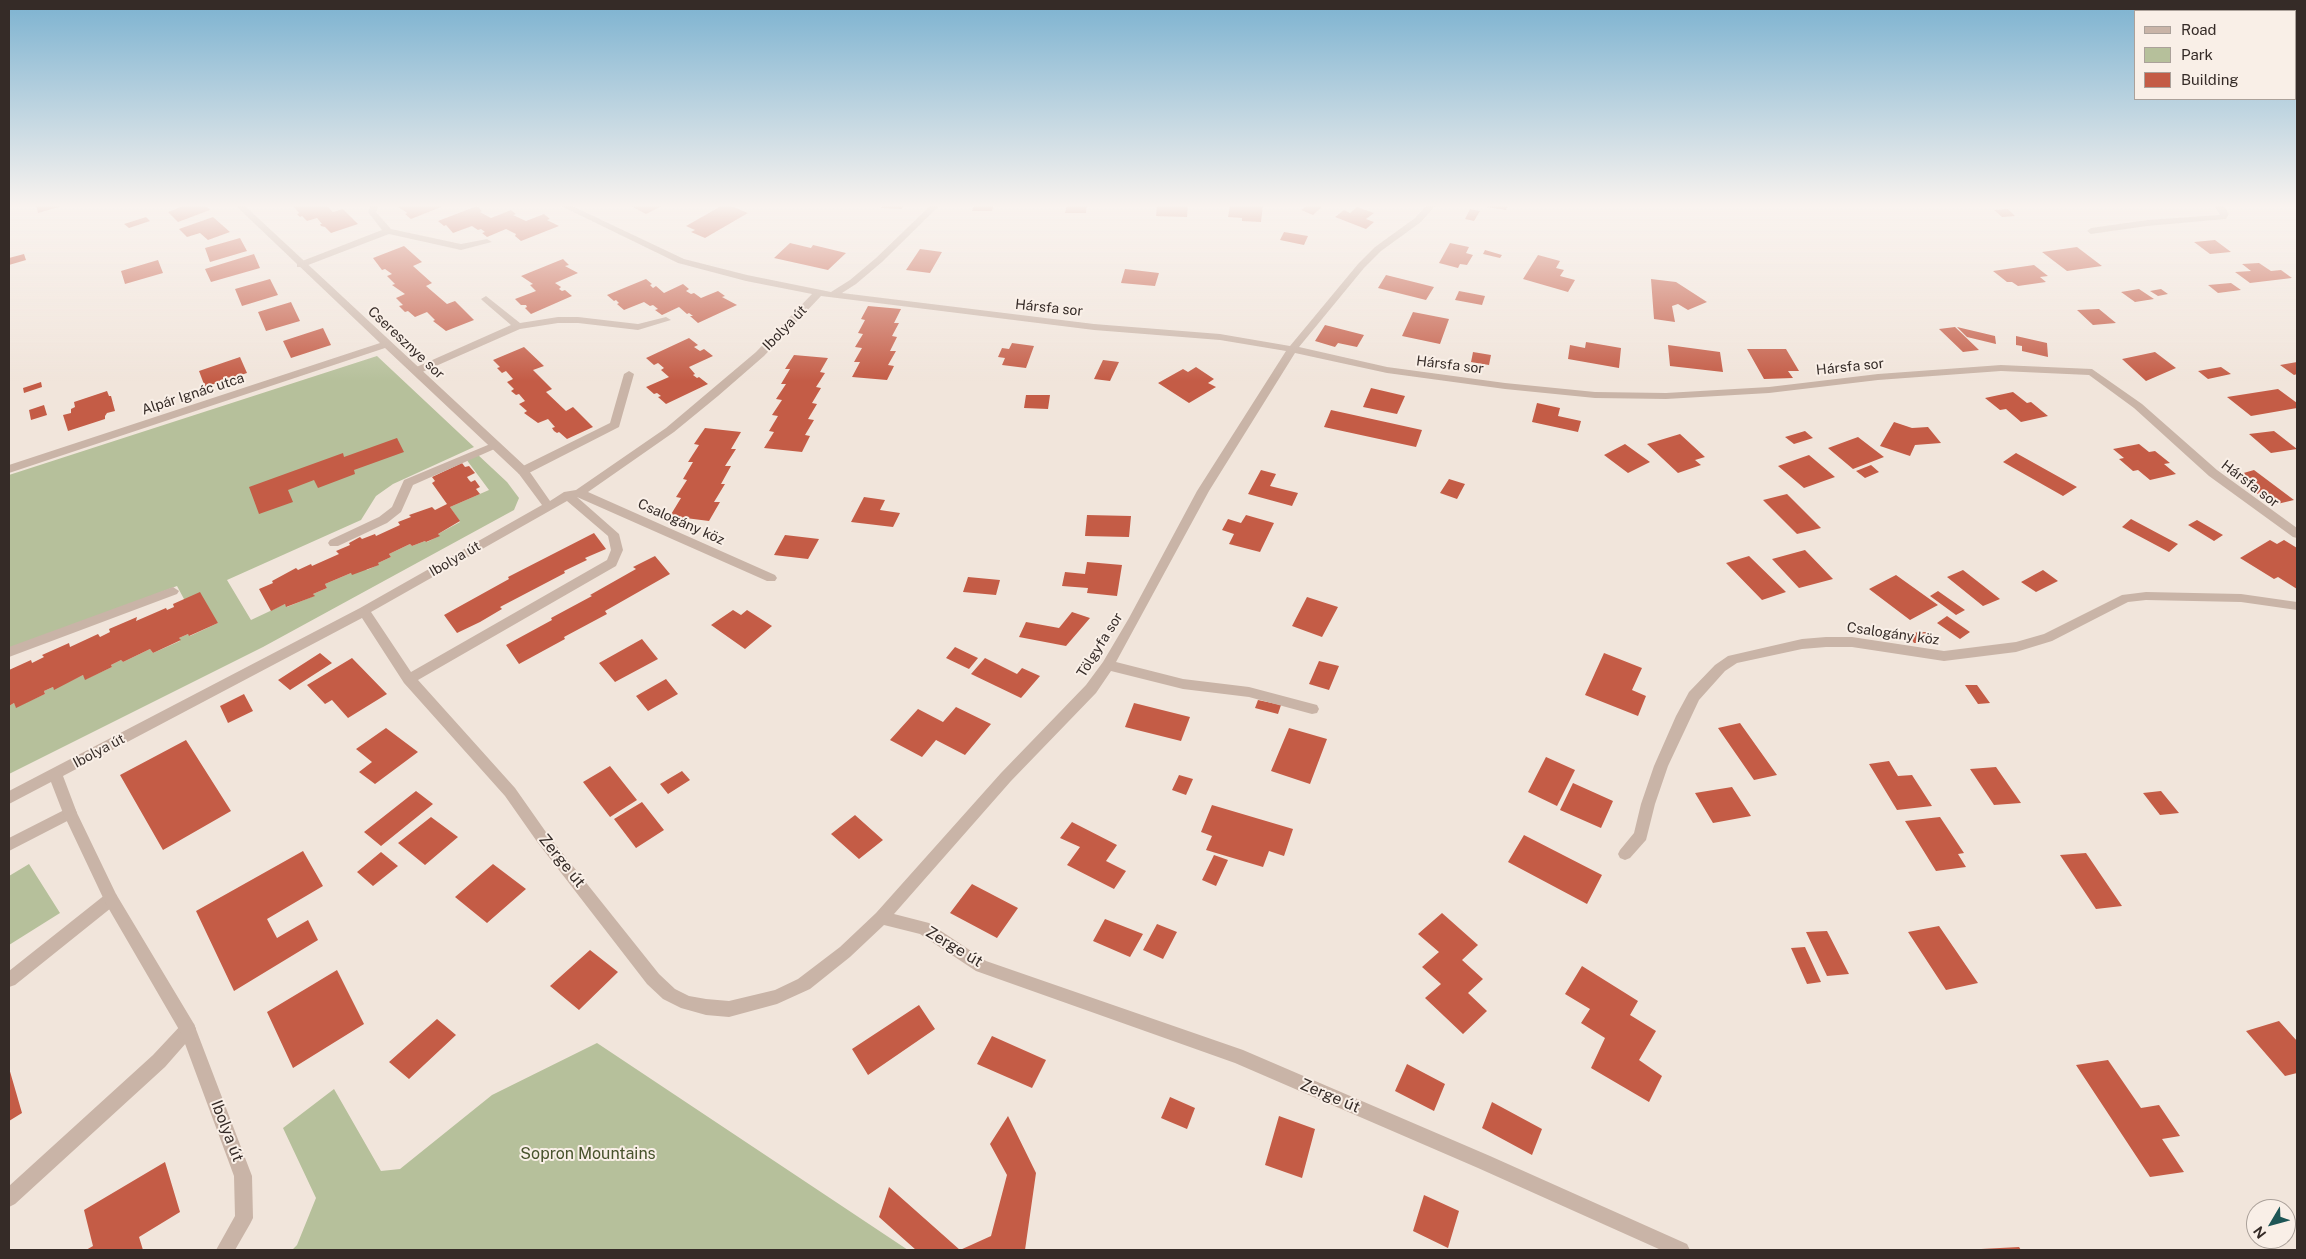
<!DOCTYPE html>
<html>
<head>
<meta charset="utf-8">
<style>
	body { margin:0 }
	#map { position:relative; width:2306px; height:1259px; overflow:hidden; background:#f1e5db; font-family:"Public Sans",sans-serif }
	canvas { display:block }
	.frame { position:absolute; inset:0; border:10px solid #352b27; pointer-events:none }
	.legend { position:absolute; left:2134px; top:10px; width:162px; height:90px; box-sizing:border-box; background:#f9efe7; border:1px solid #aba19a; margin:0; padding:6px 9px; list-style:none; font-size:15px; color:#352b27 }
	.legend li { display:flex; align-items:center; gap:10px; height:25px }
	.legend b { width:25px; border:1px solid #aba19a }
	.north { position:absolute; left:2246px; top:1199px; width:50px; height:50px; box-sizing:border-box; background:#f9efe7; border:1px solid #aba19a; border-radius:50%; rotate:233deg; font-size:14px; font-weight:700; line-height:20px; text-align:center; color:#352b27 }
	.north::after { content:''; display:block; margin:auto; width:18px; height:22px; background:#1e5656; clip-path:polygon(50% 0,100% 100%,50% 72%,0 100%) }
</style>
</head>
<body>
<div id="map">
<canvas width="2306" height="1259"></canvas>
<div class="frame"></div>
<ul class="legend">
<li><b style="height:6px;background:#c9b4a7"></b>Road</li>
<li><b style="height:14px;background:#b6c09b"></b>Park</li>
<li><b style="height:14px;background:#c45c46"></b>Building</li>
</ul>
<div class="north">N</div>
</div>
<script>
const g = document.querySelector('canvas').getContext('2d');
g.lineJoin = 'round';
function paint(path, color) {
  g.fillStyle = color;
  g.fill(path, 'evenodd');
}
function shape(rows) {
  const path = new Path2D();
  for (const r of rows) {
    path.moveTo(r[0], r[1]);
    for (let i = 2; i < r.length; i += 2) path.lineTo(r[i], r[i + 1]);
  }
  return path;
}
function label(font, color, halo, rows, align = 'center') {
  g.font = font + ' "Public Sans",sans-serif';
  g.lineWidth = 4;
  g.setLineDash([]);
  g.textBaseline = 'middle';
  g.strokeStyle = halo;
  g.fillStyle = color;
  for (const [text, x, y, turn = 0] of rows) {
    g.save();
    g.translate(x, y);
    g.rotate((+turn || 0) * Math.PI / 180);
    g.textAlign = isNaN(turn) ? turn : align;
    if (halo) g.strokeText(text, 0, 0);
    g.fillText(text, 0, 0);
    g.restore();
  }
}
paint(shape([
	[377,356,474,447,393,484,376,496,361,520,227,580,251,620,285,604,287,607,314,596,313,594,327,588,325,584,351,573,366,569,367,570,378,565,378,563,391,557,389,554,410,544,412,546,425,541,427,542,439,536,438,534,460,522,450,507,489,490,466,459,477,454,507,482,519,498,514,510,263,647,9,774,9,706,14,703,16,707,45,694,44,691,53,687,54,689,83,675,86,679,112,667,111,665,121,660,123,662,150,649,153,653,180,641,179,638,188,634,190,636,218,623,184,599,177,586,9,650,9,475],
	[29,864,60,913,9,945,9,876],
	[597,1043,908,1250,292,1250,297,1245,316,1198,283,1128,334,1089,381,1171,400,1169,492,1095]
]), '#b6c09b');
paint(shape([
	[36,205,59,205,59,207,38,213],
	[186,205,205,205,210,210,178,222,168,212],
	[296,205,326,205,333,212,343,209,358,224,331,233,325,227,321,226,320,224,322,224,317,218,307,221,302,216,300,217,297,214,299,213,293,206],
	[403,205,446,205,411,219,405,214,407,213,406,212,398,207],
	[629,205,664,205,646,214],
	[723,205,729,205,748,213,705,238,691,232,695,230,686,226],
	[882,205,903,205,902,209,881,208],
	[974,205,994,205,992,211,972,211],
	[1067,205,1087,205,1086,213,1065,213],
	[1157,205,1188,205,1187,217,1156,216],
	[1230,205,1263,205,1261,222,1242,221,1242,218,1228,217],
	[1308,205,1324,205,1313,215,1301,210],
	[1488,205,1508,205,1506,210,1487,207],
	[477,206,482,211,480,212,491,218,511,210,516,214,513,215,526,221,544,214,550,219,547,220,559,226,521,241,515,236,516,234,506,229,487,237,482,233,485,232,481,229,478,230,472,226,453,233,446,225,444,226,438,221],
	[1357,207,1374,213,1366,219,1374,222,1366,229,1335,217,1344,210,1350,213],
	[1470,209,1480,211,1474,221,1465,219],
	[2008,209,2015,216,2002,217,1994,210],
	[146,217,150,221,129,228,124,224],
	[213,217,230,232,208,240,200,233,187,237,179,229],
	[1284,232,1308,236,1304,245,1280,240],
	[240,238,247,251,210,262,205,248],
	[2215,240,2231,252,2210,254,2194,242],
	[790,243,811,248,813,245,846,253,828,270,774,258],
	[1450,243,1469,247,1466,253,1473,255,1467,265,1460,264,1458,268,1439,263],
	[404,246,422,262,413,266,432,283,426,286,447,304,455,301,474,320,446,331,433,321,435,320,427,312,415,317,408,311,405,312,399,306,403,305,396,298,405,294,392,285,395,284,387,276,392,274,385,269,382,270,373,258],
	[2077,247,2102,266,2067,271,2042,252],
	[920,249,942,252,930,273,906,270],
	[1485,250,1502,255,1500,258,1483,254],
	[24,254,26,260,9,265,9,258],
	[254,254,260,268,211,282,205,269],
	[1538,255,1560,261,1556,268,1564,270,1560,276,1575,280,1568,292,1523,279],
	[563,259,569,265,565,266,578,273,555,283,561,287,559,289,562,291,565,290,572,296,531,314,525,308,527,307,526,305,521,305,515,299,536,291,530,285,533,284,521,276],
	[158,260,163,273,125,284,121,271],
	[2259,263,2271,271,2281,270,2292,278,2250,283,2235,272,2251,271,2242,264],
	[2034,265,2048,276,2040,277,2046,282,2018,286,2012,282,2007,282,1993,271],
	[1125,269,1159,273,1155,286,1121,283],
	[1386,275,1434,287,1426,300,1378,288],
	[270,279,278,295,242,306,235,289],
	[646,279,652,284,650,285,653,288,656,286,664,293,683,284,689,289,686,291,691,294,694,293,701,298,718,291,725,296,722,297,737,305,698,323,690,316,693,316,689,313,687,314,679,307,662,315,655,310,658,309,653,305,650,306,644,302,624,310,617,304,619,303,616,300,614,301,607,295],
	[1651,279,1676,282,1707,302,1688,310,1678,304,1672,306,1675,322,1654,319],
	[2231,283,2241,290,2218,293,2208,285],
	[2139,289,2154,299,2135,302,2121,292],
	[2161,289,2168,294,2158,296,2150,291],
	[1459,291,1485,296,1482,305,1455,300],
	[291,302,300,321,266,331,258,312],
	[868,306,901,309,894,323,899,323,892,336,897,337,890,351,896,351,888,365,894,366,887,380,852,377,860,362,854,362,862,348,855,347,863,334,858,333,865,320,861,319],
	[2099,309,2116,323,2093,325,2077,310],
	[1413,312,1449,319,1440,344,1402,336],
	[1325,325,1364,335,1357,347,1338,343,1335,347,1315,341],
	[1955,327,1979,350,1963,352,1939,329],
	[1957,327,1995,336,1996,344,1967,337],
	[323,328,331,345,291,358,283,341],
	[2016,336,2047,343,2048,357,2022,351,2022,346,2016,345],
	[689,338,698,345,694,347,700,351,704,349,713,356,689,367,695,374,693,375,697,378,699,377,708,384,666,404,658,397,661,396,657,393,654,394,646,387,669,377,661,370,664,368,658,363,654,365,646,358],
	[1586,342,1621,348,1619,368,1568,359,1570,345,1585,348],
	[1012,343,1034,346,1026,368,1002,365,1005,358,998,357,1002,348,1009,349],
	[1668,345,1720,352,1723,372,1670,366],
	[524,347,544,366,533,370,552,389,546,392,566,411,573,407,593,427,567,439,559,432,557,433,554,431,552,428,555,427,548,419,538,423,524,413,527,411,519,404,525,401,519,394,516,395,511,391,514,389,507,382,513,379,506,371,502,373,497,368,500,367,493,360],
	[1747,349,1786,349,1799,371,1788,371,1793,378,1764,379],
	[1473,352,1491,355,1489,365,1471,362],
	[2155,352,2176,368,2146,381,2122,359],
	[794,355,828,358,820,372,825,373,816,387,821,388,812,403,817,404,808,419,814,420,805,435,810,436,802,452,764,448,774,432,769,431,778,416,772,415,782,400,776,399,786,384,781,384,790,369,785,369],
	[240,357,247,373,205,387,199,371],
	[1103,360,1119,362,1110,381,1094,379],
	[2297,362,2297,374,2294,375,2280,365],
	[1196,367,1214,379,1208,383,1216,387,1189,403,1158,383,1183,369,1188,372],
	[2221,367,2231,374,2208,379,2198,371],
	[41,382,42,387,24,393,23,388],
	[1371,388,1405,396,1397,414,1363,407],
	[2278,389,2297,403,2297,408,2251,416,2227,397],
	[107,391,109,396,111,396,115,411,107,413,105,416,105,419,68,431,63,415,71,413,71,409,75,407,74,402],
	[2013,392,2027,403,2031,402,2048,416,2021,422,2006,409,2000,410,1985,398],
	[1026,395,1050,395,1048,409,1024,408],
	[1537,403,1560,408,1558,416,1581,421,1578,432,1532,422],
	[44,405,47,415,31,420,29,410],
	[1331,410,1422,430,1416,447,1324,427],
	[1894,422,1912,428,1928,427,1941,443,1915,445,1910,456,1880,446],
	[705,428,741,432,731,449,736,449,725,466,731,466,721,484,725,484,714,502,720,502,709,521,670,516,681,498,676,497,687,480,683,479,693,462,688,462,699,445,694,444],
	[1805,431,1813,438,1794,444,1785,437],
	[2274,431,2297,449,2271,453,2249,434],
	[1680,434,1705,457,1695,460,1701,465,1678,473,1647,444],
	[1858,437,1884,457,1853,469,1828,448],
	[397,438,404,452,354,470,355,474,318,488,314,480,288,490,293,502,259,514,249,487,343,453,344,457],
	[1625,444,1650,462,1628,473,1604,455],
	[2139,444,2149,452,2155,451,2170,463,2164,464,2176,474,2150,480,2138,470,2133,471,2119,459,2124,458,2113,449],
	[2016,453,2077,487,2063,496,2003,462],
	[1809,455,1835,477,1804,488,1778,466],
	[462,463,465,467,469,466,475,473,467,477,469,480,471,482,475,480,480,487,476,489,480,494,450,507,460,521,438,534,440,536,426,542,425,541,412,546,410,544,389,554,391,557,378,563,379,565,352,575,351,573,325,584,327,588,313,594,315,596,286,607,285,604,271,611,259,589,273,583,272,581,296,568,298,570,311,564,312,566,339,554,336,551,350,545,349,543,360,537,362,539,375,534,376,536,400,525,398,522,411,517,409,515,432,507,435,510,447,504,432,483,435,481,432,477],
	[1871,465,1879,472,1865,478,1856,471],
	[1261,470,1276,474,1270,486,1298,493,1292,506,1248,494],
	[2254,470,2294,500,2273,505,2233,476],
	[1449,479,1465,484,1457,499,1440,493],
	[1787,494,1821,528,1797,534,1763,500],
	[864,497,885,500,880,510,900,513,893,527,851,522],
	[1087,515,1131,516,1129,537,1085,536],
	[1246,515,1274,523,1260,552,1229,544,1234,534,1222,530,1228,519,1241,523],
	[2131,519,2178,544,2169,552,2122,527],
	[2197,520,2223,535,2214,541,2188,525],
	[594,533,606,549,585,558,587,560,564,571,565,573,500,607,502,609,480,622,457,633,444,615,509,579,508,577],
	[785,535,819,539,808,559,774,555],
	[2270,540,2277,544,2284,540,2297,548,2297,589,2278,577,2274,579,2240,558],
	[1805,550,1833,579,1799,588,1772,559],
	[655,556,670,574,605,611,607,614,564,637,565,639,519,664,506,645,552,620,551,618,592,596,590,595,636,569,633,567],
	[1749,556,1786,592,1762,600,1726,563],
	[1087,562,1122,565,1117,596,1087,593,1088,588,1062,586,1065,572,1085,574],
	[1963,570,2000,599,1983,606,1947,577],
	[2043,570,2058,581,2036,592,2021,582],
	[1896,575,1938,605,1910,620,1869,589],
	[968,577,1000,580,996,595,963,592],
	[1938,591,1965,610,1956,615,1930,596],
	[200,592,218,623,189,636,188,634,179,638,181,640,153,653,150,649,123,662,121,660,111,665,112,667,85,680,83,675,54,690,53,687,44,691,45,694,16,708,14,703,9,706,9,670,31,660,32,663,44,657,42,655,69,643,70,647,98,634,100,637,110,632,109,629,137,617,136,621,166,608,167,610,174,607,173,604],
	[1307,597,1338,607,1322,637,1292,626],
	[733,610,741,615,747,610,772,626,745,649,711,625],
	[1072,612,1090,618,1066,646,1019,637,1026,622,1059,628],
	[1947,616,1970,632,1960,639,1937,623],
	[1926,632,1933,642,1914,643,1907,633],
	[642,639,658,659,615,682,599,663],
	[955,647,978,658,969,669,946,658],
	[320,653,332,663,290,690,278,680],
	[1604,653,1642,668,1632,690,1646,696,1638,716,1585,695],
	[352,658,387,694,348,718,332,700,325,704,307,685],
	[985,658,1017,674,1022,668,1040,676,1021,698,971,674],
	[1319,661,1339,666,1329,690,1309,684],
	[666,679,678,694,648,711,636,696],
	[1965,685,1977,685,1990,703,1978,704],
	[244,694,253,711,228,723,220,706],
	[1258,700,1281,705,1278,714,1255,708],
	[1134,703,1190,717,1181,741,1125,727],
	[956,707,991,724,965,755,936,740,922,757,890,740,918,709,943,722],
	[1740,723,1777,775,1754,780,1718,728],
	[386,728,418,752,375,784,359,772,372,762,356,749],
	[1289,728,1327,739,1310,784,1271,771],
	[186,740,231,811,163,850,120,775],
	[1546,757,1575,770,1557,806,1528,792],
	[1889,761,1898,776,1912,775,1932,806,1897,810,1869,764],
	[610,766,637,800,610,817,583,782],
	[1996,767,2021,803,1994,805,1970,769],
	[682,771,690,780,668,794,660,784],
	[1179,775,1193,779,1186,795,1172,790],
	[1573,783,1613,801,1601,828,1560,810],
	[1732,787,1751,816,1713,823,1695,793],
	[416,791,433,804,381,846,364,832],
	[2161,791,2179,813,2160,815,2143,793],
	[642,802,664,830,636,848,614,819],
	[1212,805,1293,829,1284,856,1269,851,1263,867,1206,850,1212,836,1201,832],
	[855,815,883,840,859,859,831,834],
	[431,817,458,837,425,865,398,843],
	[1940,817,1964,853,1958,854,1966,867,1936,871,1905,821],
	[1072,822,1117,845,1106,861,1126,871,1114,889,1067,865,1080,847,1060,838],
	[1524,835,1602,875,1587,904,1508,862],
	[303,851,323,886,267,919,277,938,308,920,318,940,234,991,196,911],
	[381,852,398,866,373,886,357,872],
	[2086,853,2122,906,2096,909,2060,855],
	[1214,855,1228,860,1216,886,1202,880],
	[493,864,526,889,487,923,455,897],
	[972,884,1018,908,997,938,950,913],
	[1442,913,1478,945,1462,960,1483,979,1468,993,1487,1011,1463,1034,1425,998,1441,984,1422,967,1439,952,1418,934],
	[1105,919,1143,934,1130,957,1093,941],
	[1157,924,1177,932,1163,959,1143,950],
	[1939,926,1978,983,1946,990,1908,932],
	[1827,931,1849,974,1827,976,1806,932],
	[1805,947,1821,982,1807,984,1791,948],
	[590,950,618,972,579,1010,550,986],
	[1582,966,1638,1001,1630,1015,1656,1031,1639,1060,1662,1076,1649,1102,1591,1068,1605,1038,1581,1023,1590,1009,1565,994],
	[337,970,364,1024,293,1068,267,1012],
	[919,1005,935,1029,868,1075,852,1049],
	[437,1019,456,1035,409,1079,389,1062],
	[2279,1021,2297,1041,2297,1073,2285,1076,2246,1031],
	[992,1036,1046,1060,1032,1088,977,1064],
	[2108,1060,2141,1108,2159,1105,2180,1136,2162,1139,2184,1172,2150,1177,2076,1065],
	[1407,1064,1445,1084,1434,1111,1395,1091],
	[9,1068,22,1113,9,1121],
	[1170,1097,1195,1108,1187,1129,1161,1118],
	[1492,1102,1542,1129,1532,1155,1482,1128],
	[1008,1116,1036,1173,1025,1250,916,1250,879,1217,889,1187,960,1250,991,1236,1007,1175,990,1144],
	[1279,1116,1315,1129,1302,1178,1265,1165],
	[165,1162,180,1212,139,1237,143,1250,86,1250,93,1246,84,1210],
	[1424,1195,1459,1211,1448,1248,1413,1231],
	[2019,1247,2021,1250,1981,1250,1981,1249]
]), '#c45c46');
paint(shape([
	[371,205,379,205,376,212,391,229,461,244,487,239,492,242,461,250,389,234,303,267,297,267,297,263,382,230,368,212,371,205],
	[486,296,520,323,558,317,578,317,638,324,666,317,671,320,638,330,578,323,558,323,520,329,420,373,412,373,412,369,511,325,483,301,481,299,486,296],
	[629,371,634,374,619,427,527,474,519,474,517,471,519,468,610,423,624,374,629,371],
	[495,442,499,443,500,445,499,447,413,485,401,512,387,523,338,546,330,546,328,543,330,540,379,517,392,507,404,480,495,442],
	[70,807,75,809,77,813,75,817,9,851,9,838,70,807],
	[111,892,116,894,118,899,116,904,15,985,9,987,9,971,106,894,111,892],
	[188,1021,194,1024,196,1029,194,1034,165,1067,15,1204,9,1207,9,1186,153,1055,182,1024,188,1021]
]), '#c9b4a7');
paint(shape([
	[235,205,244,205,527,468,550,501,564,492,576,490,666,428,756,352,812,294,746,281,678,263,559,205,570,205,684,259,747,275,831,292,850,280,876,258,931,205,940,205,882,262,856,284,842,293,1094,324,1220,334,1290,346,1358,264,1375,247,1415,218,1427,205,1436,205,1421,222,1381,251,1364,268,1299,347,1387,367,1505,383,1595,392,1666,393,1769,387,1878,374,2001,365,2092,369,2142,404,2217,470,2297,528,2297,538,2293,537,2209,476,2134,408,2089,375,2001,371,1878,380,1769,393,1666,399,1595,398,1505,389,1387,373,1295,353,1209,491,1116,662,1183,679,1249,687,1317,705,1319,709,1317,713,1312,714,1249,697,1183,689,1111,671,1096,693,1011,781,894,914,929,923,986,961,1243,1050,1490,1156,1687,1244,1690,1250,1661,1250,1478,1168,1235,1063,976,971,920,934,884,925,850,957,810,989,777,1004,729,1017,706,1015,681,1008,663,999,647,984,538,843,505,796,404,683,362,618,63,776,77,813,116,894,194,1024,252,1176,253,1218,250,1224,235,1250,216,1250,235,1216,234,1176,181,1033,106,904,63,813,51,782,9,804,9,791,360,608,542,505,519,474,385,348,9,473,9,465,380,343,235,205],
	[821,296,1094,330,1220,340,1286,351,1197,491,1129,618,1103,662,1086,685,1001,773,876,913,840,947,798,979,775,990,729,1001,706,999,689,996,675,989,659,974,548,835,515,788,418,680,616,566,623,550,619,534,577,497,767,581,775,581,777,578,775,575,588,492,674,432,718,396,764,356,821,296],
	[567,501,608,536,611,550,607,560,411,672,371,612,567,501],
	[2214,205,2223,205,2229,214,2226,219,2147,226,2091,234,2087,231,2091,228,2147,220,2220,215,2214,205],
	[173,587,179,591,177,594,9,657,9,647,173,587],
	[2146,592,2241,594,2297,602,2297,610,2241,602,2146,600,2128,602,2052,641,2016,652,1944,661,1852,647,1826,647,1802,649,1737,663,1725,671,1699,700,1668,766,1655,804,1646,840,1630,858,1625,860,1620,858,1618,854,1620,850,1634,833,1641,804,1654,766,1676,716,1689,692,1715,665,1728,656,1802,639,1826,637,1852,637,1944,651,2016,642,2044,634,2122,595,2146,592]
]), '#c9b4a7');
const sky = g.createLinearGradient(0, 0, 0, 381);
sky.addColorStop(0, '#7cb2d0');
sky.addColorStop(0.54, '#f9f3ef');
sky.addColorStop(1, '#f9f3ef00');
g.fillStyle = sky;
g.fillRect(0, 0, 2306, 381);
label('14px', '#352b27', '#f9efe7', [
	["Hársfa sor",1049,308,6],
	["Ibolya út",785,328,-46],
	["Cseresznye sor",406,343,43],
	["Hársfa sor",1450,365,7],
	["Hársfa sor",1850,367,-6],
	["Alpár Ignác utca",193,394,-18],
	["Hársfa sor",2250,484,37],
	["Csalogány köz",681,522,24],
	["Ibolya út",455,559,-30],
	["Csalogány köz",1893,634,8],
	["Tölgyfa sor",1100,645,-58],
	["Ibolya út",99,751,-28]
]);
label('16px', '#352b27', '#f9efe7', [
	["Zerge út",562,861,51],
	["Zerge út",954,947,31],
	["Zerge út",1330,1096,23],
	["Ibolya út",227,1131,69]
]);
label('16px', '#48532c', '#f9efe7', [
	["Sopron Mountains",588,1154]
]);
</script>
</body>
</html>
